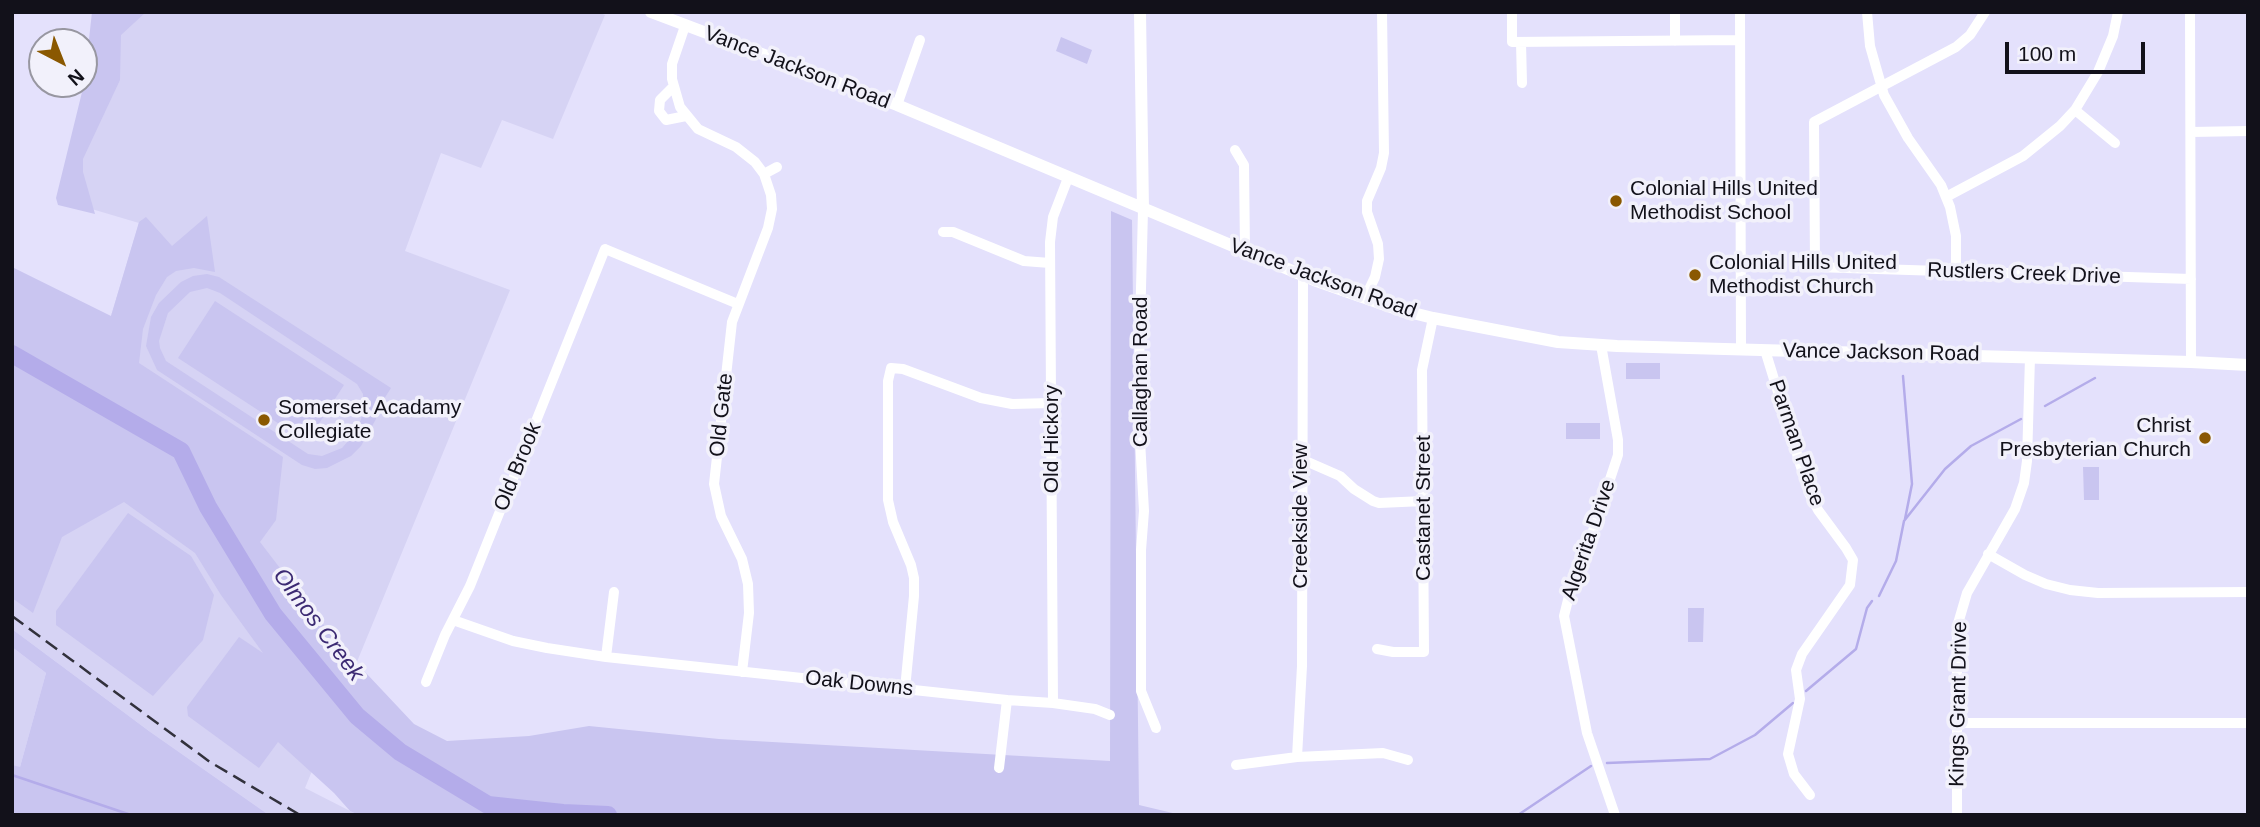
<!DOCTYPE html>
<html>
<head>
<meta charset="utf-8">
<style>
	body { margin:0 }
	#map { position:relative; width:2260px; height:827px; overflow:hidden; background:#e4e1fc; font-family:Helvetica,sans-serif }
	canvas { display:block }
	.frame { position:absolute; inset:0; border:14px solid #12111a; pointer-events:none }
	.north { position:absolute; left:28px; top:28px; width:70px; height:70px; box-sizing:border-box; background:#f2f1fb; border:2px solid #9897a1; border-radius:50%; rotate:138deg; font-size:19px; font-weight:700; line-height:28px; text-align:center; color:#12111a }
	.north::after { content:''; display:block; margin:auto; width:24px; height:32px; background:#8a5801; clip-path:polygon(50% 0,100% 100%,50% 72%,0 100%) }
	.scale { position:absolute; left:2005px; top:42px; width:140px; height:32px; box-sizing:border-box; border:4px solid #12111a; border-top:0; padding-left:9px; font-size:21px; line-height:24px; white-space:nowrap; color:#12111a; -webkit-text-stroke:5px #f2f1fb; paint-order:stroke }
</style>
</head>
<body>
<div id="map">
<canvas width="2260" height="827"></canvas>
<div class="frame"></div>
<div class="north">N</div>
<div class="scale">100 m</div>
</div>
<script>
const g = document.querySelector('canvas').getContext('2d');
g.lineJoin = 'round';
function paint(path, color) {
  g.fillStyle = color;
  g.fill(path, 'evenodd');
}
function shape(rows) {
  const path = new Path2D();
  for (const r of rows) {
    path.moveTo(r[0], r[1]);
    for (let i = 2; i < r.length; i += 2) path.lineTo(r[i], r[i + 1]);
  }
  return path;
}
function trace(path, color, width, dash) {
  g.strokeStyle = color;
  g.lineWidth = width;
  g.lineCap = dash ? 'butt' : 'round';
  g.setLineDash(dash || []);
  g.stroke(path);
}
function label(font, color, halo, rows, align = 'center') {
  g.font = font + ' Helvetica,sans-serif';
  g.lineWidth = 7;
  g.setLineDash([]);
  g.textBaseline = 'middle';
  g.strokeStyle = halo;
  g.fillStyle = color;
  for (const [text, x, y, turn = 0] of rows) {
    g.save();
    g.translate(x, y);
    g.rotate((+turn || 0) * Math.PI / 180);
    g.textAlign = isNaN(turn) ? turn : align;
    if (halo) g.strokeText(text, 0, 0);
    g.fillText(text, 0, 0);
    g.restore();
  }
}
paint(shape([
	[139,12,598,12,605,15,553,139,502,120,481,168,441,153,405,251,510,290,305,788,358,815,269,815,149,731,12,629,12,566,111,316,139,223,68,202,109,41],
	[12,647,46,673,12,796]
]), '#d6d3f4');
paint(shape([
	[92,12,146,12,121,35,120,80,83,159,83,172,95,214,58,205,56,198,84,84],
	[1061,37,1092,50,1087,64,1056,51],
	[1111,211,1132,220,1139,805,1181,815,358,815,350,811,334,793,278,742,259,768,188,716,187,707,239,637,263,653,221,595,195,553,124,502,62,537,33,613,12,598,12,267,111,316,139,222,146,217,172,246,207,216,215,272,194,268,176,271,167,277,156,295,143,329,139,363,283,457,276,520,260,542,335,640,414,724,447,741,529,736,589,726,719,739,1110,761],
	[207,274,219,277,391,388,384,399,377,395,376,419,361,446,351,456,327,468,315,469,302,465,157,370,146,346,151,317,159,303,181,282,193,276],
	[207,288,220,293,357,384,363,394,364,410,357,431,342,448,322,456,308,454,166,361,160,348,159,341,168,313,190,292],
	[215,301,344,385,307,442,178,358],
	[1626,363,1660,363,1660,379,1626,379],
	[1566,423,1600,423,1600,439,1566,439],
	[2083,467,2099,467,2099,500,2084,500],
	[128,513,191,556,214,595,203,640,153,696,56,625,56,611],
	[1688,608,1704,608,1703,642,1688,642],
	[12,629,149,731,269,815,12,815,12,765,20,767,46,673,12,647]
]), '#c9c5f0');
trace(shape([
	[1903,376,1912,484,1905,519],
	[2045,406,2095,378],
	[1879,596,1896,561,1904,521,1945,469,1971,446,2021,419],
	[1806,691,1856,649,1867,608,1872,601],
	[1607,763,1710,759,1755,735,1793,703],
	[12,775,131,815],
	[1518,815,1591,766]
]), '#b4acea', 2.5);
trace(shape([
	[12,354,181,451,208,507,273,614,357,716,400,752,488,805,563,813,608,815]
]), '#b4acea', 18);
trace(shape([
	[1512,12,1512,42,1740,40],
	[1675,12,1675,41],
	[1740,12,1741,349],
	[1867,12,1870,46,1884,95,1908,138,1941,185,1950,207,1956,236,1956,271],
	[1985,12,1970,35,1956,47,1814,122,1815,267,2191,279],
	[2190,12,2191,362],
	[685,26,672,64,672,79,680,107,698,129,736,147,755,162,764,174,771,195,772,209,768,228,732,322,714,484,721,516,742,559,748,584,749,613,742,672],
	[1521,42,1522,83],
	[673,87,660,100,659,111,666,120,686,116],
	[897,105,920,40],
	[2075,110,2115,143],
	[2191,132,2248,131],
	[1235,150,1244,165,1245,251],
	[764,174,777,167],
	[1946,197,2023,156,2060,126,2075,110,2098,72,2113,36,2118,12],
	[1143,210,1138,405,1144,511,1141,550,1141,691,1156,728],
	[943,232,953,232,1024,261,1050,263],
	[1365,298,1375,277,1379,259,1378,244,1367,212,1367,201,1381,168,1384,153,1382,12],
	[1601,345,1618,440,1618,455,1580,570,1572,584,1564,616,1587,733,1615,815],
	[1765,350,1809,493,1818,510,1846,548,1853,560,1850,585,1802,654,1796,670,1800,699,1788,754,1794,774,1810,795],
	[1301,459,1340,476,1354,489,1373,501,1379,503,1424,501],
	[1988,554,2025,575,2046,584,2070,590,2098,593,2248,592],
	[453,620,513,641,547,648,606,657,1007,700,1053,703,1095,709,1110,715],
	[1377,649,1393,652,1424,652,1422,370,1433,318],
	[606,657,614,592],
	[426,682,445,635,470,586,605,249,738,304],
	[905,689,914,596,914,578,911,565,893,522,888,500,888,381,891,368,903,369,981,398,1012,404,1051,403],
	[1053,703,1050,242,1053,217,1068,178],
	[1957,723,2248,723],
	[1297,757,1302,666,1303,275],
	[1236,765,1297,757,1383,753,1408,760],
	[999,768,1007,700],
	[1957,815,1957,627,1967,593,2015,509,2024,483,2027,461,2030,357]
]), '#fff', 10);
trace(shape([
	[651,12,897,105,1314,280,1397,309,1433,318,1558,342,1617,346,2191,362,2248,365],
	[1140,12,1143,210]
]), '#fff', 12);
trace(shape([
	[12,616,210,762,300,815]
]), '#32313c', 2.5, [14, 7]);
for (const [x, y, r, color] of [
	[1616,201,7,"#8a5801"],
	[1695,275,7,"#8a5801"],
	[264,420,7,"#8a5801"],
	[2205,438,7,"#8a5801"]
]) {
  const dot = new Path2D();
  dot.arc(x, y, r, 0, 2 * Math.PI);
  g.fillStyle = color;
  g.fill(dot);
  trace(dot, '#f2f1fb', 2.5);
}
label('21px', '#12111a', '#f2f1fb', [
	["Vance Jackson Road",797,68,21],
	["Rustlers Creek Drive",2024,274,2],
	["Vance Jackson Road",1323,279,20],
	["Vance Jackson Road",1881,353,1],
	["Callaghan Road",1141,372,-90],
	["Old Gate",722,415,-84],
	["Old Hickory",1052,439,-90],
	["Parman Place",1796,443,71],
	["Old Brook",518,467,-68],
	["Castanet Street",1424,508,-90],
	["Creekside View",1301,516,-90],
	["Algerita Drive",1589,540,-71],
	["Oak Downs",859,684,6],
	["Kings Grant Drive",1959,704,-89]
]);
label('21px', '#12111a', '#f2f1fb', [
	["Colonial Hills United",1630,189],
	["Methodist School",1630,213],
	["Colonial Hills United",1709,263],
	["Methodist Church",1709,287],
	["Somerset Acadamy",278,408],
	["Collegiate",278,432],
	["Christ",2191,426,"right"],
	["Presbyterian Church",2191,450,"right"]
], 'left');
label('italic 23px', '#3c2a73', '#f2f1fb', [
	["Olmos Creek",318,625,53]
]);
</script>
</body>
</html>
